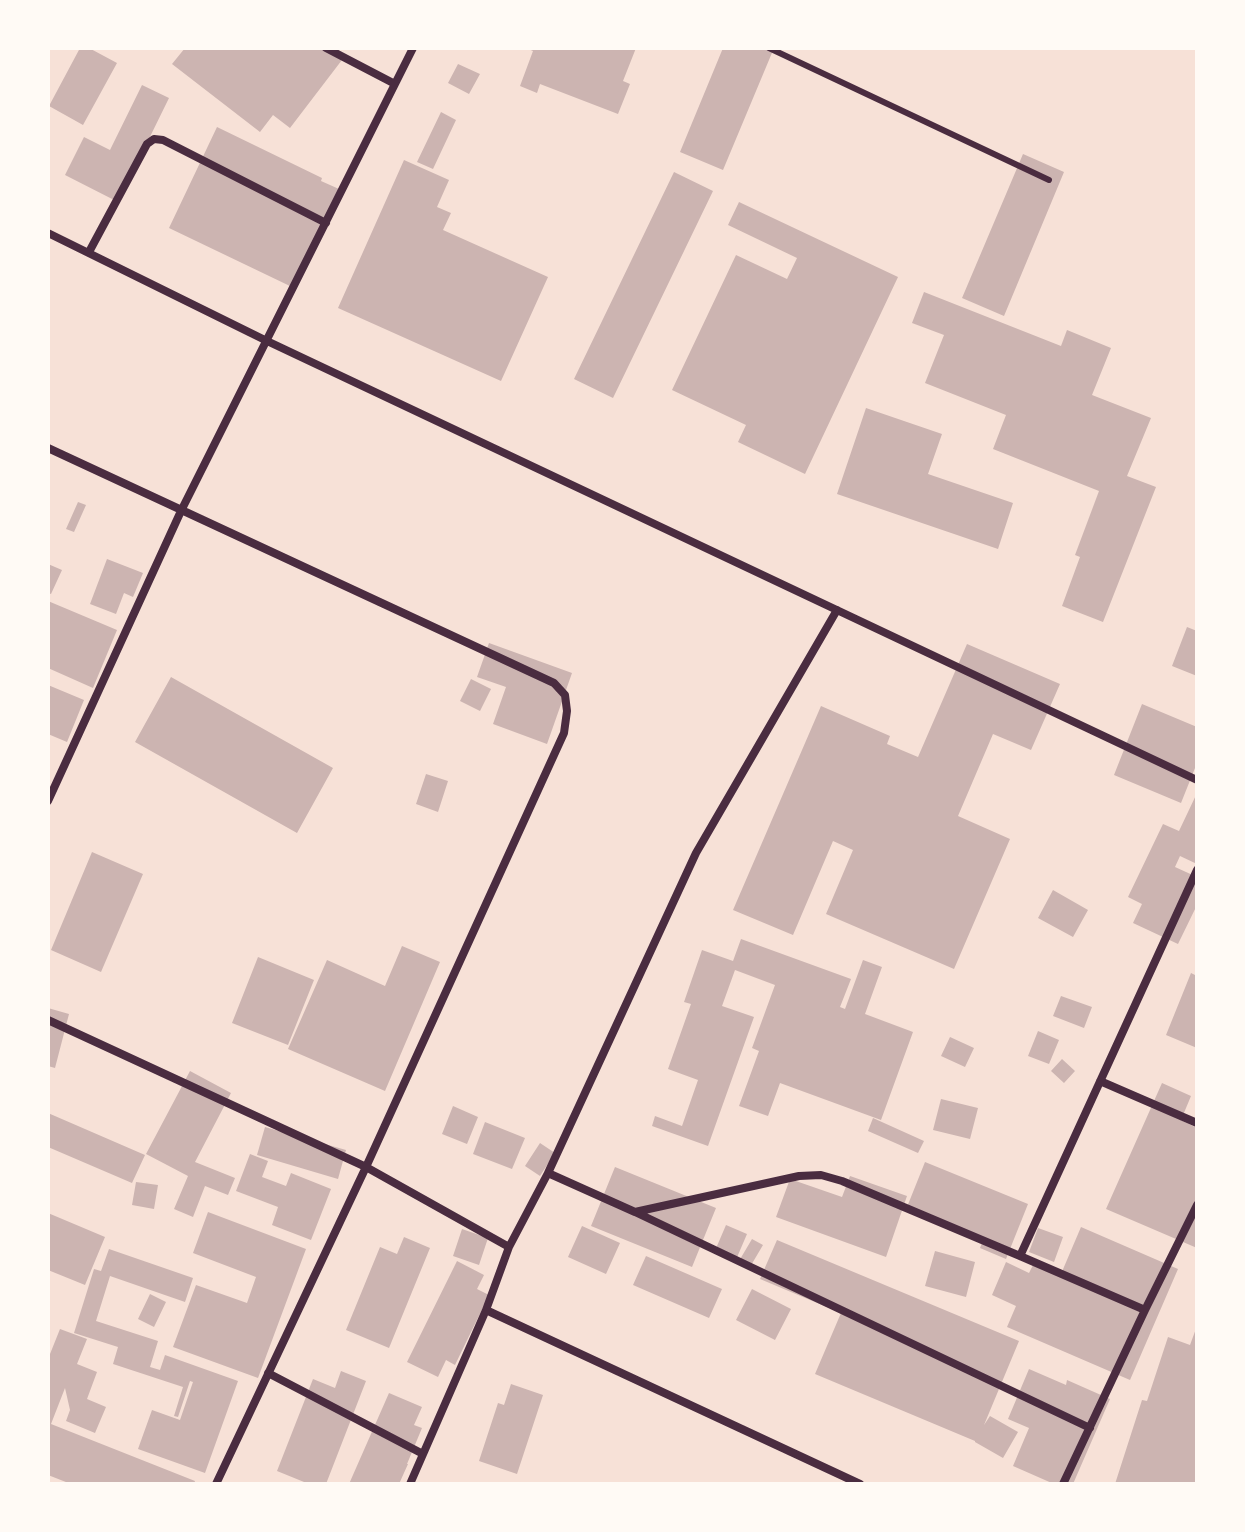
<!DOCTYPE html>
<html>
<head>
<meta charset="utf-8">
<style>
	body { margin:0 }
	#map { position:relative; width:1245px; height:1532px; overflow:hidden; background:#f7e1d7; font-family:"Fira Sans Condensed",sans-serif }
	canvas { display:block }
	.frame { position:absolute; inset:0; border:50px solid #fffaf5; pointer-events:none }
</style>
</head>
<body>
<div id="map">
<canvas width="1245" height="1532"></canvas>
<div class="frame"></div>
</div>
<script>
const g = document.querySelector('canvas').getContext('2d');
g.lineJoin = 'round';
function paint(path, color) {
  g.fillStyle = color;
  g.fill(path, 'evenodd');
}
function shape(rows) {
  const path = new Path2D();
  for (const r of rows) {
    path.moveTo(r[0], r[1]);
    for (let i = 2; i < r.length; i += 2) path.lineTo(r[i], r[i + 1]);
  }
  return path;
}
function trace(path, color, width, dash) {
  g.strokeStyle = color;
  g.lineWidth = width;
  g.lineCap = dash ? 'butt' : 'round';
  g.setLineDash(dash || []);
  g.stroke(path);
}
paint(shape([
	[80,48,89,48,117,63,83,125,49,106],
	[185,48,335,48,345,56,290,128,273,115,260,132,172,64],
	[526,48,636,48,623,81,630,84,618,114,540,84,537,93,520,86,533,51],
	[723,48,774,48,723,170,680,152],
	[458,64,480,74,469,94,448,83],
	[142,85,169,98,118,202,65,175,84,137,110,150],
	[441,112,456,120,433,169,417,162],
	[217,127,322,178,321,181,339,189,292,287,169,228],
	[1023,154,1064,172,1004,316,962,298],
	[404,160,449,180,437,207,451,213,443,230,548,277,501,381,338,308],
	[674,172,713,191,613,398,574,379],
	[739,202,898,277,805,474,738,442,746,425,672,390,736,255,787,279,797,258,728,225],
	[924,292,1061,346,1067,330,1111,348,1092,395,1151,418,1127,476,1156,487,1103,622,1062,606,1080,557,1075,555,1099,491,993,449,1006,415,925,383,944,335,912,323],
	[866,408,942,434,928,474,1013,503,998,549,837,494],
	[78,502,86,505,74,532,66,529],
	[107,559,143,573,133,597,124,593,116,614,90,604],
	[48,564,62,570,51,594,48,593],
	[48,601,117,630,93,688,48,668],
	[1187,627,1197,631,1197,676,1172,666],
	[489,643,572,673,547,744,493,724,506,687,477,677],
	[967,644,1060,684,1031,750,993,734,958,816,1010,839,954,969,826,914,853,850,833,841,793,935,733,910,821,706,890,736,887,744,918,757],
	[171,677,333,768,297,833,135,742],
	[471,679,491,689,480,711,460,701],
	[48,685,84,700,67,742,48,734],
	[1142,704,1197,727,1197,763,1181,803,1114,775],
	[426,774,448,781,438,812,416,804],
	[1197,793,1197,864,1180,856,1175,867,1197,877,1197,905,1178,944,1133,923,1142,904,1128,897,1163,824,1179,831],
	[92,852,143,874,101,972,51,950],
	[1053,890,1088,910,1073,937,1038,918],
	[741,939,851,979,840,1007,845,1009,863,960,882,967,865,1014,913,1032,881,1120,780,1083,768,1116,739,1106,759,1051,752,1048,775,985,735,970,722,1006,754,1017,708,1146,652,1126,655,1116,682,1126,698,1080,668,1069,691,1004,684,1002,702,950,733,961],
	[402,946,440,962,385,1091,288,1049,327,960,385,986],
	[258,957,314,980,288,1045,232,1023],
	[1191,973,1197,976,1197,1048,1166,1035],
	[1061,996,1092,1007,1084,1028,1053,1016],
	[48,1008,69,1014,55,1068,48,1066],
	[1038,1031,1059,1040,1049,1064,1028,1056],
	[950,1037,974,1048,965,1067,941,1056],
	[1062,1059,1075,1071,1064,1083,1051,1071],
	[190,1071,231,1093,195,1162,235,1178,228,1195,205,1186,193,1217,174,1209,188,1176,146,1154],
	[1162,1083,1191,1096,1181,1120,1197,1128,1197,1248,1106,1209],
	[941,1099,978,1108,970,1139,933,1130],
	[453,1106,478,1117,467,1144,442,1134],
	[48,1113,145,1155,132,1183,48,1147],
	[873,1118,924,1141,918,1153,868,1131],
	[485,1122,525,1138,512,1169,473,1154],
	[265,1127,346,1150,338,1179,257,1155],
	[540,1143,555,1153,540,1176,525,1166],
	[250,1154,268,1161,262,1177,286,1186,291,1173,331,1189,311,1240,272,1225,278,1207,236,1191],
	[925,1162,1028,1204,1006,1259,980,1248,984,1238,907,1207],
	[615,1167,716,1208,692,1267,591,1226],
	[850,1176,907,1196,886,1257,776,1217,790,1179,842,1197],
	[136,1182,158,1185,154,1209,132,1205],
	[208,1212,306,1249,258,1378,173,1347,196,1285,247,1303,256,1277,193,1253],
	[48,1213,105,1237,85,1285,48,1270],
	[726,1225,747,1234,735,1262,714,1253],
	[582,1226,620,1243,606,1274,568,1257],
	[1081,1227,1178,1269,1130,1380,1007,1327,1016,1306,992,1295,1006,1262,1029,1273,1034,1263,1061,1274],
	[1038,1228,1063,1237,1054,1262,1029,1252],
	[462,1229,488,1238,479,1265,453,1256],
	[404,1237,430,1248,389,1348,346,1330,380,1247,397,1254],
	[752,1239,763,1245,750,1267,739,1261],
	[777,1240,1019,1341,984,1425,990,1416,1018,1432,1003,1458,975,1442,975,1441,815,1374,841,1313,760,1279],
	[109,1249,193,1278,185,1302,110,1276,96,1321,158,1341,150,1367,160,1370,165,1355,238,1381,205,1473,138,1449,152,1410,180,1420,193,1382,190,1381,178,1417,174,1416,183,1387,113,1364,118,1347,74,1333,94,1269,101,1271],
	[935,1251,975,1262,966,1297,925,1286],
	[646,1256,722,1289,709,1318,633,1285],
	[457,1261,484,1275,477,1289,489,1295,455,1365,446,1360,438,1377,407,1362],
	[752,1289,791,1309,775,1340,736,1320],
	[150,1294,166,1302,154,1327,138,1319],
	[1197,1326,1197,1484,1115,1484,1142,1400,1147,1401,1168,1337,1190,1345],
	[60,1329,87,1339,77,1364,97,1372,87,1399,106,1407,95,1433,66,1421,70,1410,65,1388,51,1424,195,1481,194,1484,71,1484,48,1475,48,1359],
	[1029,1369,1066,1385,1067,1380,1110,1399,1073,1484,1054,1484,1013,1466,1029,1428,1008,1419],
	[341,1371,366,1381,326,1484,309,1484,277,1471,313,1379,335,1388],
	[511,1384,543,1395,517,1474,479,1461,498,1403,504,1405],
	[389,1393,422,1407,414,1425,422,1428,407,1464,408,1464,399,1484,349,1484]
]), '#ccb4b1');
trace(shape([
	[769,48,1049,180]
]), '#4a2c40', 6);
trace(shape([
	[326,48,395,84],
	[48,233,267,341,1197,780],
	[89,252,147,144,154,139,163,140,326,223],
	[48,448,554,683,565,695,567,711,564,733,366,1167,216,1484],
	[48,801,181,511,413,48],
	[48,1020,366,1167,509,1247],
	[1100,1081,1197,1123],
	[548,1173,696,853,837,610],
	[635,1212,1090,1428],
	[1020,1256,1197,870],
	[486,1310,860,1484],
	[268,1373,423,1454],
	[410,1484,486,1310,509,1247,548,1173,635,1212,799,1176,821,1175,842,1181,1020,1256,1145,1310],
	[1063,1484,1145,1310,1197,1205]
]), '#4a2c40', 8);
</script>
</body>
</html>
